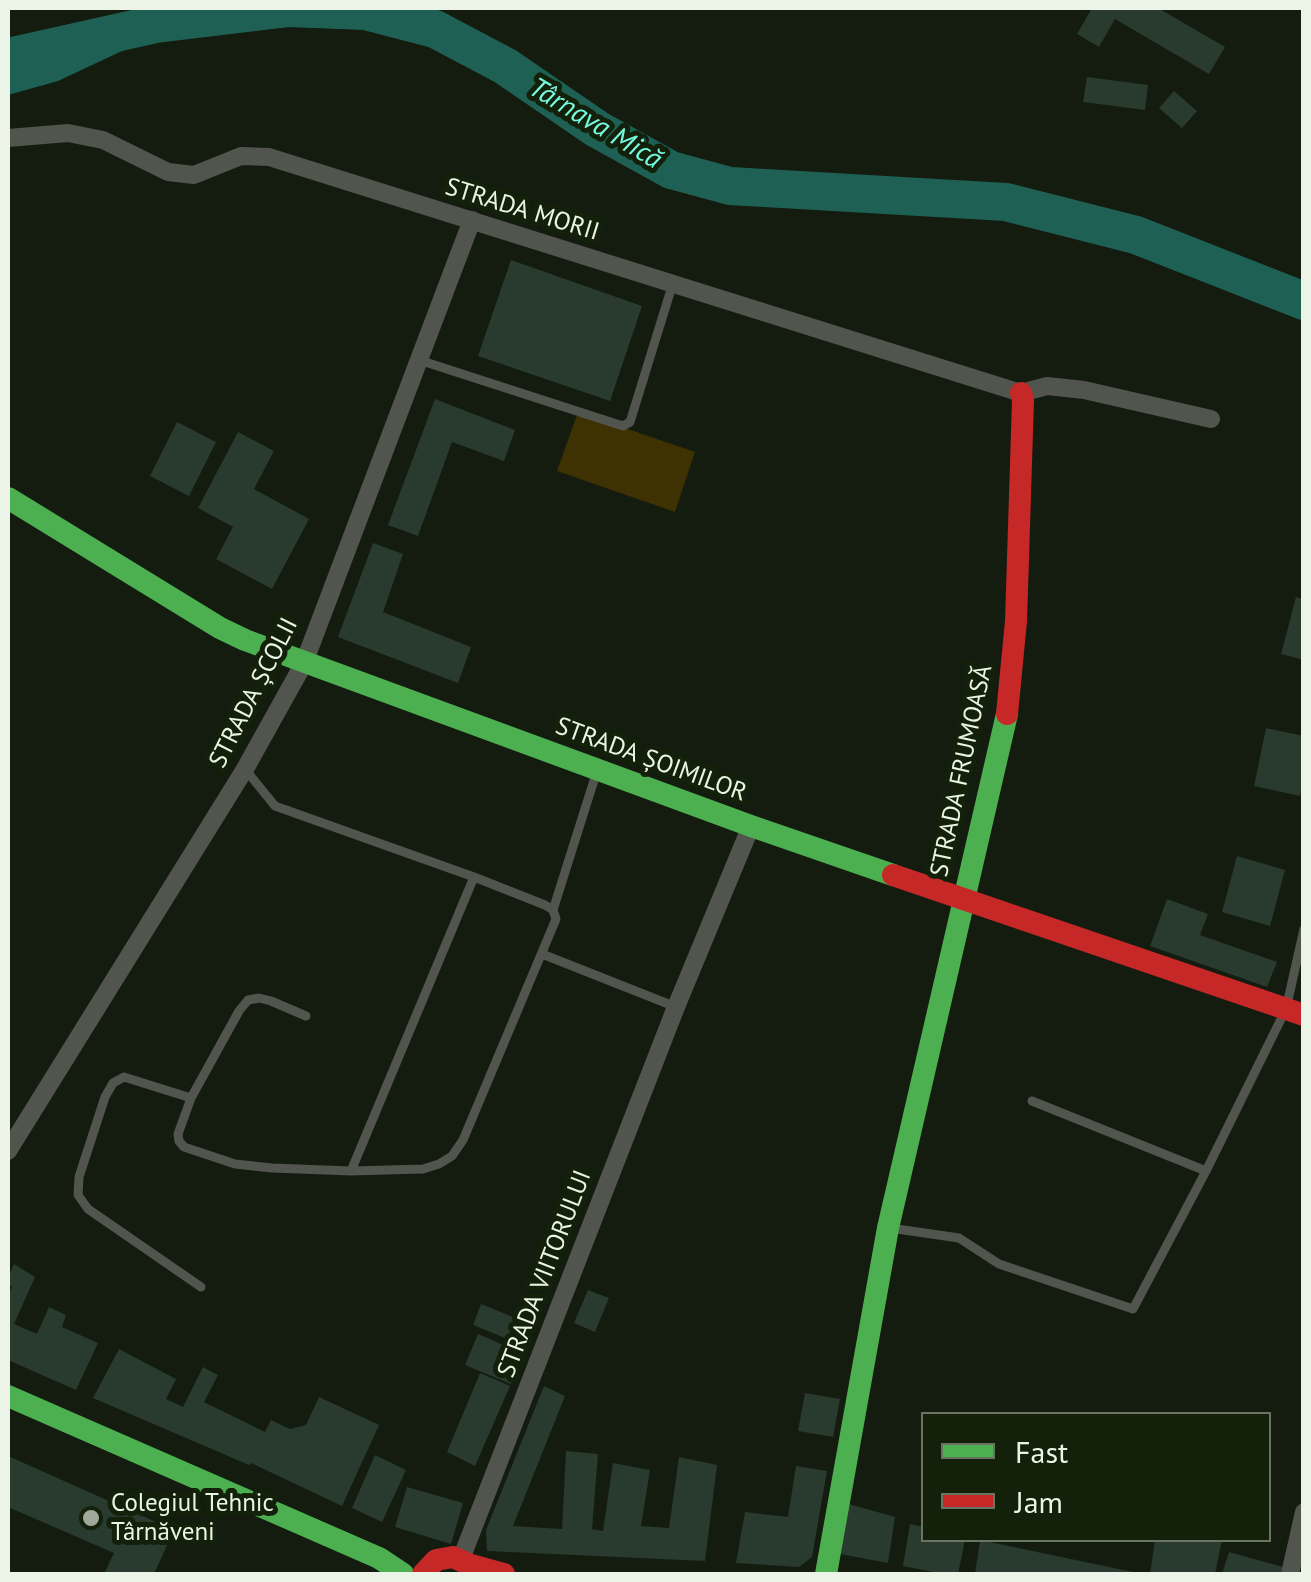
<!DOCTYPE html>
<html>
<head>
<meta charset="utf-8">
<style>
	body { margin:0 }
	#map { position:relative; width:1311px; height:1582px; overflow:hidden; background:#141b0f; font-family:"PT Sans",sans-serif }
	canvas { display:block }
	.frame { position:absolute; inset:0; border:10px solid #ebf4e6; pointer-events:none }
	.legend { position:absolute; left:921px; top:1412px; width:350px; height:130px; box-sizing:border-box; background:#13200a; border:2px solid #697562; margin:0; padding:12px 18px; list-style:none; font-size:30px; color:#ebf4e6 }
	.legend li { display:flex; align-items:center; gap:20px; height:50px }
	.legend b { width:50px; border:2px solid #697562 }
</style>
</head>
<body>
<div id="map">
<canvas width="1311" height="1582"></canvas>
<div class="frame"></div>
<ul class="legend">
<li><b style="height:12px;background:#4caf50"></b>Fast</li>
<li><b style="height:12px;background:#c62828"></b>Jam</li>
</ul>
</div>
<script>
const g = document.querySelector('canvas').getContext('2d');
g.lineJoin = 'round';
function paint(path, color) {
  g.fillStyle = color;
  g.fill(path, 'evenodd');
}
function shape(rows) {
  const path = new Path2D();
  for (const r of rows) {
    path.moveTo(r[0], r[1]);
    for (let i = 2; i < r.length; i += 2) path.lineTo(r[i], r[i + 1]);
  }
  return path;
}
function trace(path, color, width, dash) {
  g.strokeStyle = color;
  g.lineWidth = width;
  g.lineCap = dash ? 'butt' : 'round';
  g.setLineDash(dash || []);
  g.stroke(path);
}
function label(font, color, halo, rows, align = 'center') {
  g.font = font + ' "PT Sans",sans-serif';
  g.lineWidth = 10;
  g.setLineDash([]);
  g.textBaseline = 'middle';
  g.strokeStyle = halo;
  g.fillStyle = color;
  for (const [text, x, y, turn = 0] of rows) {
    g.save();
    g.translate(x, y);
    g.rotate((+turn || 0) * Math.PI / 180);
    g.textAlign = isNaN(turn) ? turn : align;
    if (halo) g.strokeText(text, 0, 0);
    g.fillText(text, 0, 0);
    g.restore();
  }
}
paint(shape([
	[578,412,695,452,675,512,557,471]
]), '#3e3102');
paint(shape([
	[138,15,139,43,58,81,8,95,8,40]
]), '#1e6154');
trace(shape([
	[8,57,156,24,289,8,366,11,435,29,505,66,597,129,671,170,730,186,1006,202,1136,235,1304,301]
]), '#1e6154', 38);
paint(shape([
	[1092,8,1158,8,1225,47,1209,74,1115,19,1099,47,1077,34],
	[1087,77,1148,85,1145,110,1083,102],
	[1174,91,1197,111,1182,128,1159,108],
	[511,260,642,306,610,401,478,356],
	[435,399,515,430,504,461,452,442,418,536,388,525],
	[177,422,216,442,189,496,150,476],
	[238,432,274,451,254,489,309,519,272,589,216,559,233,527,198,508],
	[373,543,403,554,383,612,471,647,458,683,338,637],
	[1296,597,1304,599,1304,660,1281,654],
	[1266,728,1304,736,1304,780,1300,796,1254,786],
	[1237,856,1285,870,1270,926,1222,912],
	[1167,899,1208,914,1200,935,1277,962,1267,987,1150,946],
	[14,1264,35,1277,14,1324,37,1334,49,1307,66,1315,62,1327,98,1343,76,1390,8,1360,8,1297,12,1287,8,1284,8,1277],
	[588,1290,609,1298,595,1332,574,1323],
	[481,1304,518,1319,510,1340,473,1325],
	[478,1334,524,1354,511,1384,465,1365],
	[119,1349,176,1379,166,1399,183,1407,203,1367,218,1375,204,1402,265,1432,271,1420,290,1429,306,1425,319,1397,379,1425,342,1506,251,1463,249,1465,93,1398],
	[480,1373,510,1386,475,1466,447,1452],
	[544,1386,565,1396,513,1526,562,1529,566,1451,598,1454,592,1529,603,1531,613,1463,650,1470,641,1526,669,1528,679,1457,717,1465,705,1561,487,1551,486,1530],
	[805,1393,840,1399,833,1437,798,1431],
	[375,1455,406,1470,382,1522,352,1508],
	[8,1456,174,1530,154,1574,104,1574,114,1553,8,1507],
	[796,1466,827,1471,812,1557,799,1567,736,1563,745,1512,788,1517],
	[407,1487,463,1503,451,1544,395,1527],
	[849,1504,895,1517,888,1563,840,1554],
	[910,1524,924,1527,924,1540,965,1540,958,1574,943,1574,903,1566],
	[980,1540,1138,1573,1137,1574,975,1574],
	[1155,1540,1222,1540,1215,1574,1150,1574],
	[1229,1552,1283,1567,1281,1574,1222,1574]
]), '#293b2e');
trace(shape([
	[419,360,623,426,630,422,673,283],
	[245,769,275,806,474,877,545,905,553,910,556,919,463,1140,452,1156,439,1164,423,1169,351,1171,272,1168,235,1164,184,1147,179,1141,178,1134,191,1098,239,1011,248,1000,259,998,271,1001,306,1016],
	[553,910,596,774],
	[542,954,676,1007],
	[191,1098,124,1077,113,1083,105,1097,79,1177,78,1195,88,1209,201,1287],
	[1032,1101,1206,1171],
	[351,1171,474,877],
	[890,1228,959,1238,999,1264,1133,1309,1206,1171,1286,1009,1304,929]
]), '#52544e', 9);
trace(shape([
	[8,138,68,133,103,140,168,172,194,175,241,156,269,157,1021,393,1047,386,1084,390,1211,419],
	[8,1151,245,769,304,663,472,220],
	[461,1559,676,1007,751,826],
	[1290,1574,1304,1512]
]), '#52544e', 18);
trace(shape([
	[8,498,220,628,245,640,751,826,893,875],
	[8,1396,379,1558,403,1574],
	[826,1574,888,1228,1007,714]
]), '#4caf50', 22);
trace(shape([
	[1007,714,1016,621,1023,400,1021,393],
	[893,875,1304,1015],
	[468,1564,504,1574],
	[423,1574,436,1560,453,1557,468,1564,475,1574]
]), '#c62828', 22);
for (const [x, y, r, color] of [
	[91,1518,10,"#a0a89b"]
]) {
  const dot = new Path2D();
  dot.arc(x, y, r, 0, 2 * Math.PI);
  g.fillStyle = color;
  g.fill(dot);
  trace(dot, '#13200a', 4);
}
label('25px', '#ebf4e6', '#13200a', [
	["STRADA MORII",522,210,17],
	["STRADA ȘCOLII",254,693,-63],
	["STRADA ȘOIMILOR",651,760,20],
	["STRADA FRUMOASĂ",962,771,-78],
	["STRADA VIITORULUI",545,1274,-69]
]);
label('25px', '#ebf4e6', '#13200a', [
	["Colegiul Tehnic",111,1504],
	["Târnăveni",111,1533]
], 'left');
label('italic 28px', '#76fae1', '#13200a', [
	["Târnava Mică",595,124,31]
]);
</script>
</body>
</html>
